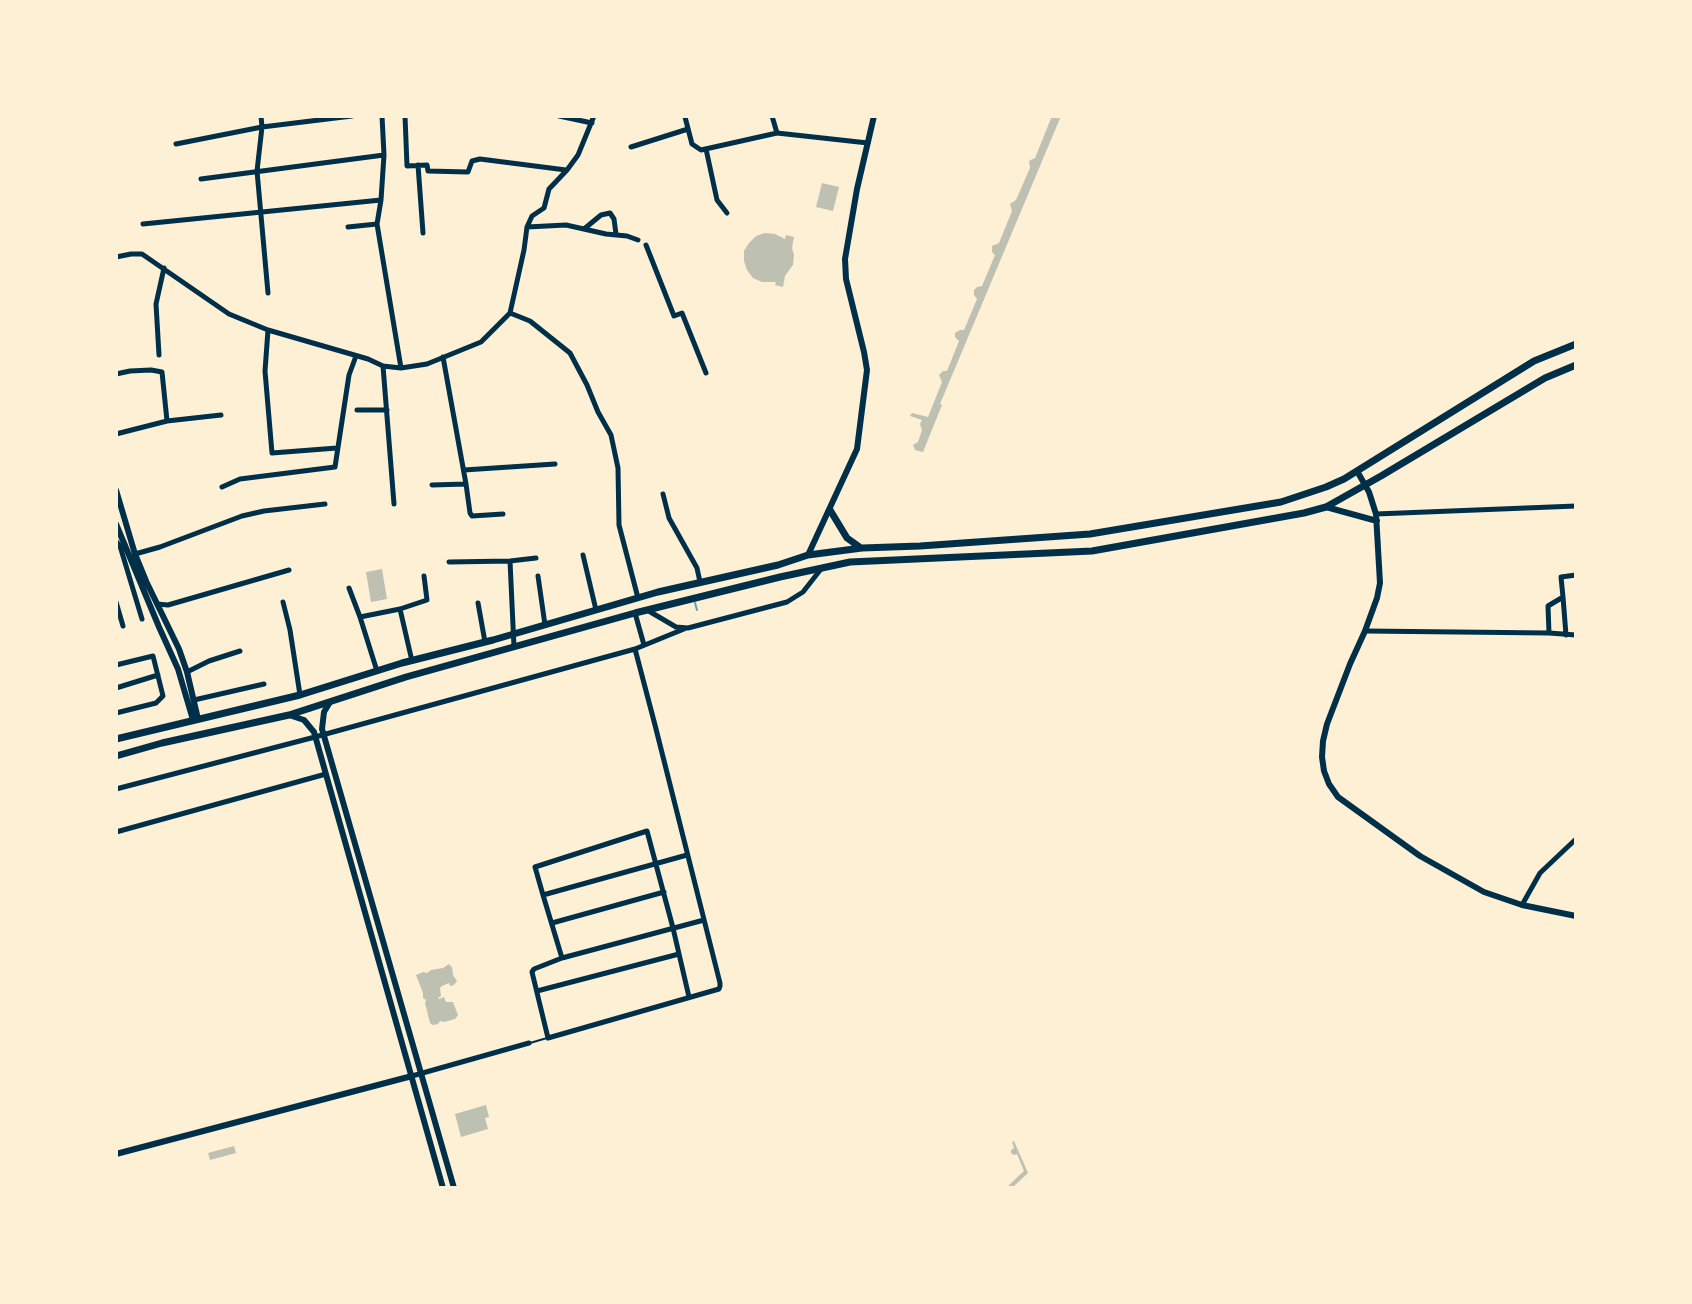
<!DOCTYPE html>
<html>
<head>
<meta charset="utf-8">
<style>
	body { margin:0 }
	#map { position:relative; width:1692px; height:1304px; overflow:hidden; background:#fdf0d5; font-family:Karla,sans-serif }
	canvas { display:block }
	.frame { position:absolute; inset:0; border:118px solid #fdf0d5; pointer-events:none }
</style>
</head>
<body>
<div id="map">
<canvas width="1692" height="1304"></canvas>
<div class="frame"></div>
</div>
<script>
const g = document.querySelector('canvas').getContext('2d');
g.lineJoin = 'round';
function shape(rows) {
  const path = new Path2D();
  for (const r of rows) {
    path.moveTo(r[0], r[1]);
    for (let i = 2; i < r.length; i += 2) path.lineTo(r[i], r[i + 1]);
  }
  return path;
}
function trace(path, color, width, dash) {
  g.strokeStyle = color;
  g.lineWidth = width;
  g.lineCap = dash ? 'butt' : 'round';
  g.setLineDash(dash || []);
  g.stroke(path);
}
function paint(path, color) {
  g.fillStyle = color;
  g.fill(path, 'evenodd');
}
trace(shape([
	[695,603,697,610]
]), '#669bbc', 2);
paint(shape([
	[1052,116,1061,116,940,404,942,405,923,452,915,450,913,445,918,442,922,430,920,424,922,420,910,416,912,413,928,417,942,382,939,375,943,371,947,371,959,341,955,337,955,333,960,330,964,330,977,299,974,295,974,290,977,287,982,286,995,255,992,252,992,246,999,243,1012,211,1010,204,1016,200,1030,168,1029,161,1035,158],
	[822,183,839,187,833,211,816,207],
	[765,233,775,234,785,239,786,235,794,237,792,248,794,255,793,265,785,276,783,287,775,285,776,282,762,282,753,278,747,270,744,261,744,251,749,243,756,236],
	[382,569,387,599,371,602,366,572],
	[449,964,452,967,453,975,457,981,454,985,450,986,449,983,442,986,440,988,441,996,438,998,439,999,444,997,446,1002,453,1002,458,1015,455,1019,444,1022,440,1021,438,1024,433,1025,430,1023,425,1003,426,1000,423,998,423,993,416,975,423,972,427,973,431,970,443,968],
	[486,1105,489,1117,485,1118,488,1129,461,1137,455,1114],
	[1014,1141,1028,1173,1012,1188,1006,1188,1024,1171,1017,1154,1014,1155,1011,1153,1011,1150,1014,1148,1012,1142],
	[234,1146,236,1153,210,1160,208,1153]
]), '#bec0b2');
trace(shape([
	[530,1043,547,1038]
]), '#003049', 2);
trace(shape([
	[261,116,262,127,257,171,268,293],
	[382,116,384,155,381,200,377,224,401,368],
	[405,116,407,166,427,165,428,171,468,172,472,161,480,159,566,170],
	[559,116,592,123],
	[772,116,777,133],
	[685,117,692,144,701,150,777,133,868,143],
	[176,144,262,127,352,116],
	[631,147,688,129],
	[706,149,717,200,727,213],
	[418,165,423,233],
	[201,179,384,155],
	[143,224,381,200],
	[348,227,377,224],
	[527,227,566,225,606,234,627,236,638,240],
	[584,229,601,215,610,213,614,219,616,234],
	[646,245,674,316,682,313,706,373],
	[116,257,131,254,142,254,229,314,268,330,368,359,383,366,401,368,427,364,481,342,510,313,524,250,527,227,532,216,544,208,549,189,567,170,578,155,594,116],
	[510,313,530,321,570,353,587,385,598,412,611,435,618,468,619,525,638,598],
	[268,330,265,371,272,453,337,448],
	[159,355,156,304,164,268],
	[443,357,466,484,470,513,472,516,503,514],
	[383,366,394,504],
	[116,374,130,371,151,370,162,372,167,421],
	[357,410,387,410],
	[116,434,167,421,221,415],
	[464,470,555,464],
	[432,485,466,484],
	[222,487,240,479,335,467,349,375,356,356],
	[663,494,669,518,697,568,700,582],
	[1376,514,1576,506],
	[116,541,120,546,142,619],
	[135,554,160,547,242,516,264,511,325,504],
	[583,555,596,610],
	[510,561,514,647],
	[449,562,510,561,536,558],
	[538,576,545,625],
	[349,588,360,617],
	[1563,597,1566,635],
	[116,602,123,626],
	[283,602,290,630,300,695],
	[478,603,485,642],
	[157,604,168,605,289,570],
	[647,610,676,627,688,628,787,602,803,592,821,569],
	[635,613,644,645],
	[1365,631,1549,633,1576,635],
	[1549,633,1548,606,1563,597,1561,577,1576,575],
	[635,649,655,725,720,983,720,986,719,989,548,1038,532,972,534,969,562,958,704,920],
	[412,661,400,609,427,600,424,576],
	[116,665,153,656,163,696,156,703,116,713],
	[377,671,360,617,400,609],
	[187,672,209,661,240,651],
	[116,688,158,675],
	[194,700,264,684],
	[116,789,315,737,635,649,684,629],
	[116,832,326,774],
	[543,895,535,867,647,831,673,928,689,997],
	[1522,905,1540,873,1576,839],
	[552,923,664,892],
	[562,958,543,895,687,855],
	[537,991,679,954],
	[412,1076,529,1043]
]), '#003049', 5);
trace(shape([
	[1357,471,1369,492,1376,514,1380,583,1377,598,1365,631,1350,664,1327,724,1323,741,1322,757,1324,771,1329,784,1338,797,1420,856,1484,892,1522,905,1576,916],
	[116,490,135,554,146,581,179,649,187,672,198,719],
	[1326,507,1377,521],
	[116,524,159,627,178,669,193,720],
	[808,555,857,449,867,370,864,352,846,279,845,259,857,189,874,116],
	[330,702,324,712,322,729,454,1188],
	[289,715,304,720,314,732,443,1188],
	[116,1154,412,1076]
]), '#003049', 6);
trace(shape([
	[830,510,847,538,861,548],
	[116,739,300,695,402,663,493,640,658,592,778,565,808,555,862,548,920,546,1090,534,1281,502,1326,487,1344,479,1534,361,1576,344],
	[116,756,162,743,289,715,406,677,635,613,780,577,850,562,1092,551,1304,513,1326,507,1381,476,1545,378,1576,365]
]), '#003049', 7);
</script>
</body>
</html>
